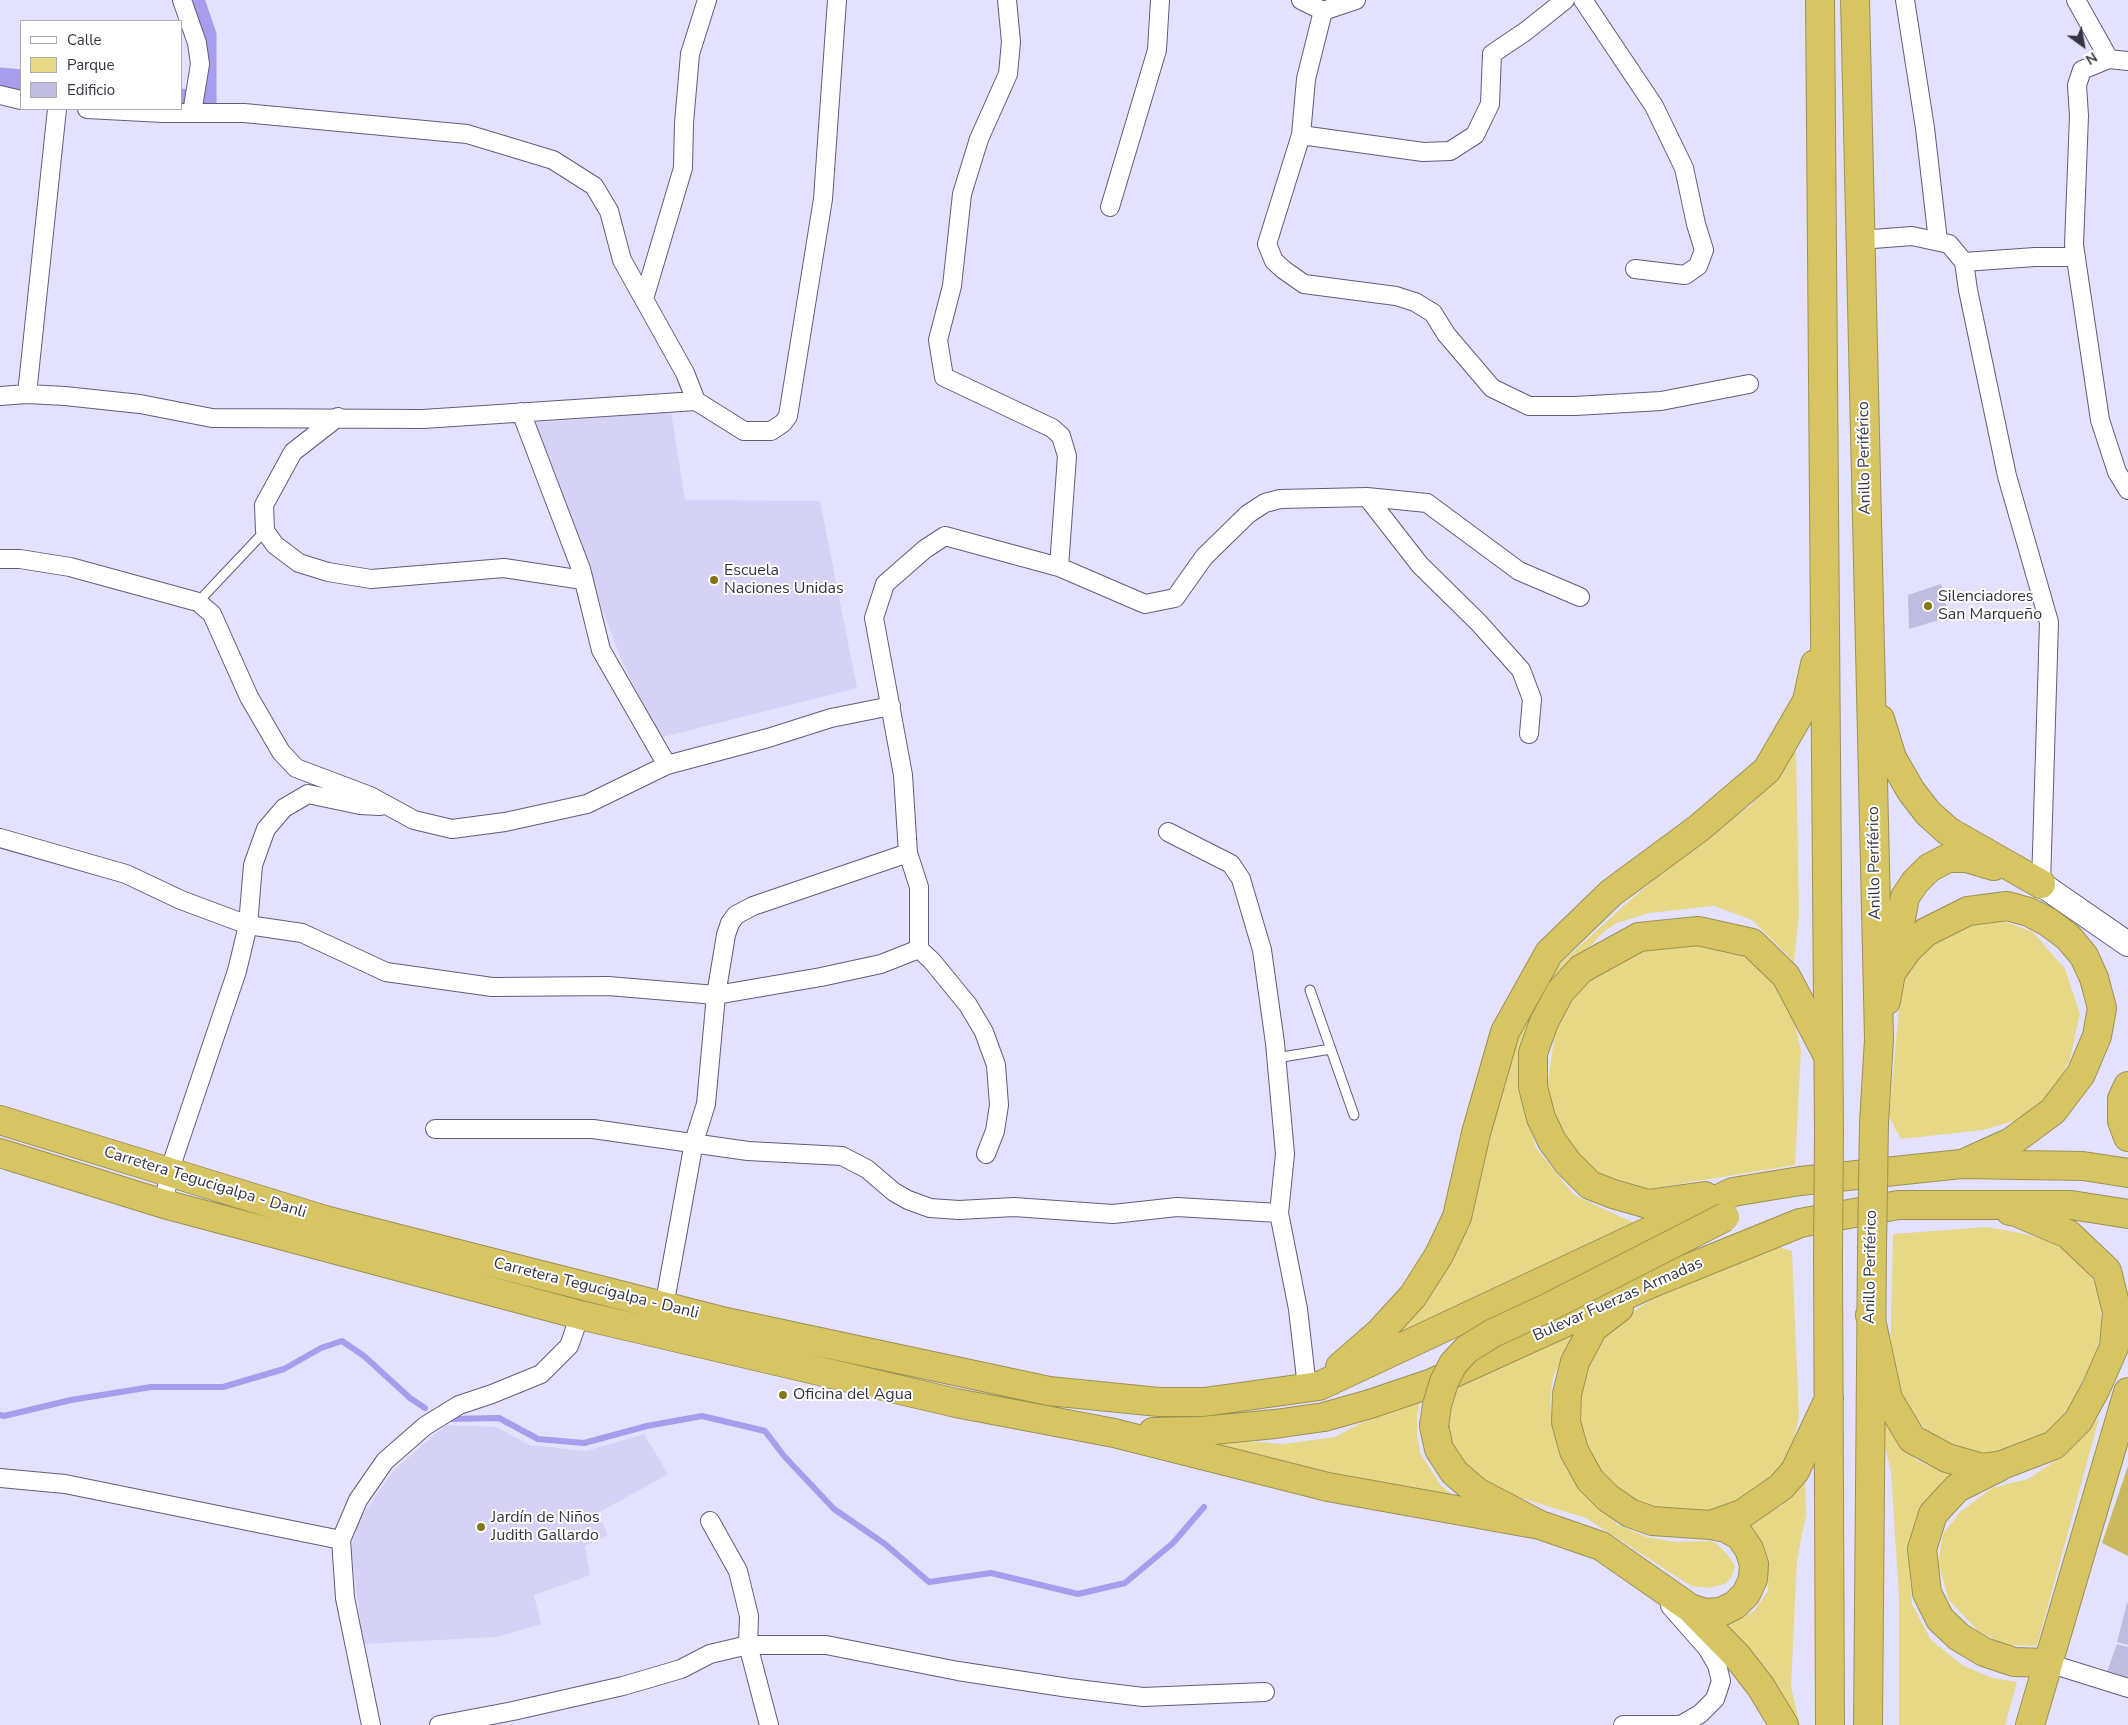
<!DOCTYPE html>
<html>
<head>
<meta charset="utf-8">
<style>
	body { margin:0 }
	#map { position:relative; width:2128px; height:1725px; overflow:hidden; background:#e3e1fe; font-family:"Nunito Sans",sans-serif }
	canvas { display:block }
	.legend { position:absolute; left:20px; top:20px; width:162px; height:90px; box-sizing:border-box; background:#fff; border:1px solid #aeadb3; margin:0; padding:6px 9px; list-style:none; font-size:15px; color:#343341 }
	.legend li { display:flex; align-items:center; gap:10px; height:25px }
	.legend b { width:25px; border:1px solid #aeadb3 }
	.north { position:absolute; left:2058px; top:20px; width:50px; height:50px; -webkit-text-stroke:4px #fff; paint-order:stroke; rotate:148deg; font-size:14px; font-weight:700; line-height:20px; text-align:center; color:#343341 }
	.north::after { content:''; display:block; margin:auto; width:18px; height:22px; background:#343341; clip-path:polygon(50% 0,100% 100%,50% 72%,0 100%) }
</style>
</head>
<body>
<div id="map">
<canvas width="2128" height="1725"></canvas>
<ul class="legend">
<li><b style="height:6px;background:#fff"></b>Calle</li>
<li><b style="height:14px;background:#e6d886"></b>Parque</li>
<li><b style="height:14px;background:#bfbce0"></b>Edificio</li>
</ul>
<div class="north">N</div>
</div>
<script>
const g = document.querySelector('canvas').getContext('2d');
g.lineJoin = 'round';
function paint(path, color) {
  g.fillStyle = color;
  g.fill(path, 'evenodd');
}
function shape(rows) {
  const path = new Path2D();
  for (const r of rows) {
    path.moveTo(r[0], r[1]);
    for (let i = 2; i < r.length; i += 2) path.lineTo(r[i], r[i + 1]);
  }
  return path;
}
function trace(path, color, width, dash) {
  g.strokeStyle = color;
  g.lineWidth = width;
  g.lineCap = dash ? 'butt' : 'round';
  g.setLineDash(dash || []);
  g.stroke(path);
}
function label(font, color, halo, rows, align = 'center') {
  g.font = font + ' "Nunito Sans",sans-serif';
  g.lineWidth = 4;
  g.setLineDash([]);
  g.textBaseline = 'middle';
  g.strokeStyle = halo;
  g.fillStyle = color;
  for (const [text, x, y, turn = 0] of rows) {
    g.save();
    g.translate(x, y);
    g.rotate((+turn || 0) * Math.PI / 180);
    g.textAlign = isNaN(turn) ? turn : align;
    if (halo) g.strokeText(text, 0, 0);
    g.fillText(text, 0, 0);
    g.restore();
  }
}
paint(shape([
	[671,411,685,500,820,501,857,688,659,738,621,659,533,423],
	[446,1425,496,1427,530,1445,586,1451,644,1434,668,1474,598,1513,608,1535,585,1546,590,1575,534,1595,541,1624,496,1637,363,1644,351,1548,360,1518,394,1470]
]), '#d5d2f5');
paint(shape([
	[1796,751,1799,913,1794,962,1752,920,1714,906,1649,913,1617,923,1603,932,1570,969,1523,1049,1519,1093,1536,1148,1574,1195,1634,1223,1389,1341,1500,1081,1530,998,1563,961,1637,894,1679,859,1751,805],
	[1995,918,2033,932,2065,969,2080,1014,2070,1059,2053,1094,2021,1119,1983,1130,1901,1139,1889,1117,1901,986,1920,947,1957,926],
	[1651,944,1727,945,1752,958,1774,979,1792,1011,1801,1051,1795,1165,1643,1190,1611,1183,1569,1156,1546,1096,1555,1032,1567,1009,1583,986,1614,958],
	[1987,1227,2020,1233,2047,1240,2077,1256,2098,1287,2103,1330,2094,1358,2070,1406,2052,1429,2018,1451,1985,1454,1954,1450,1926,1430,1902,1400,1890,1368,1893,1234],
	[1776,1246,1792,1251,1799,1417,1790,1454,1760,1494,1700,1516,1639,1507,1614,1488,1596,1467,1581,1435,1577,1398,1592,1352,1609,1330,1641,1306,1662,1294],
	[1587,1321,1567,1350,1553,1377,1550,1401,1553,1426,1563,1459,1578,1488,1618,1525,1647,1537,1676,1542,1711,1541,1717,1544,1728,1555,1735,1566,1731,1578,1725,1584,1709,1588,1691,1586,1586,1518,1511,1495,1482,1489,1450,1454,1442,1419,1447,1390],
	[1420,1400,1417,1415,1417,1434,1420,1453,1441,1486,1472,1510,1208,1448,1209,1440,1221,1439,1283,1444,1335,1437,1359,1424],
	[1883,1415,1897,1439,1916,1460,1941,1471,1963,1474,1914,1541,1910,1580,1912,1604,1931,1640,1962,1665,1992,1678,2017,1682,2005,1725,1899,1725,1899,1596,1891,1472,1881,1429],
	[2099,1418,2037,1646,2006,1645,1978,1631,1949,1600,1938,1563,1943,1534,1960,1512,1992,1488,2028,1479,2064,1455],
	[1805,1479,1806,1515,1797,1560,1791,1687,1800,1725,1790,1725,1762,1678,1725,1622,1738,1620,1754,1611,1768,1591,1768,1572,1761,1547,1735,1522,1780,1507]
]), '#e6d886');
paint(shape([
	[2128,1466,2128,1556,2102,1543]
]), '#c8b95e');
trace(shape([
	[0,1415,4,1416,71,1400,151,1387,223,1387,284,1369,321,1348,342,1341,364,1356,410,1398,425,1408],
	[451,1419,499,1418,538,1439,584,1443,647,1426,702,1416,765,1431,784,1456,834,1509,885,1544,929,1582,991,1573,1078,1594,1125,1583,1173,1543,1204,1507]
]), '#a79dec', 6);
trace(shape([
	[194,0,206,35,206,102,201,102],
	[0,78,21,80],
	[181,99,182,99]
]), '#a79dec', 21);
paint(shape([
	[1941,584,1949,617,1909,629,1908,595],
	[2127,1603,2128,1603,2128,1645,2117,1642],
	[2117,1644,2128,1647,2128,1680,2107,1672]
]), '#bfbce0');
const lane = shape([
	[198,602,265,531],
	[1310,990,1354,1115],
	[1276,1058,1331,1049]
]);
const street = shape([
	[182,0,197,43,200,64,192,113],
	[1007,0,1011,42,1008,74,979,139,962,194,952,286,938,340,944,377,1052,428,1061,436,1067,456,1059,567],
	[1301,0,1323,11,1356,0],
	[1583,0,1654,106,1684,168,1696,224,1704,250,1698,266,1685,275,1635,269],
	[1905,0,1925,128,1938,241],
	[2076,0,2109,59],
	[1323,11,1306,79,1301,135,1267,244,1274,261,1284,270,1304,284,1396,296,1415,302,1433,313,1446,334,1492,388,1529,406,1575,406,1661,401,1749,384],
	[2128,61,2109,59,2082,70,2077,85,2079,116,2074,245,2100,420,2117,472,2128,490],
	[0,95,21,100],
	[87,109,163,113,244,113,467,134,553,160,594,186,609,211,622,260,685,373,696,401],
	[1301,135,1423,152,1450,151,1475,135,1490,104,1492,54,1526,31,1565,0],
	[1110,207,1157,50,1160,0],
	[1860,240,1912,236,1949,244,1964,262,1968,290,2007,476,2049,622,2041,884],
	[1964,262,2035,257,2076,257],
	[644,299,683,168,684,123,690,54,707,0],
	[27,394,57,109],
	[0,396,27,394,65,396,140,404,212,418,423,419,696,401,744,431,771,431,783,423,788,416,823,199,837,0],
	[521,412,581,569,601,650,667,765],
	[338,417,293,452,264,505,265,531,275,545,299,563,328,572,371,579,504,568,583,580],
	[1367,497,1420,565,1478,622,1521,670,1532,699,1529,734],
	[0,559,20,559,70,567,198,602,212,614,249,697,281,752,296,768,370,796,414,820,452,829,505,822,587,804,667,765,768,738,831,718,891,706],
	[1168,832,1231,864,1241,879,1262,950,1275,1043,1285,1154,1279,1213,1298,1309,1307,1387],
	[0,838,126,874,181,900,248,925,302,933,386,972,492,987,608,986,716,995,821,977,881,964,919,949],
	[435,1129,593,1129,748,1151,842,1156,867,1169,894,1192,908,1200,930,1208,959,1210,1014,1207,1113,1214,1177,1207,1279,1213],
	[986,1154,995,1131,999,1105,996,1065,984,1032,968,1005,932,961,919,949,919,887,908,853,903,775,874,618,885,584,925,549,945,536,1059,567,1145,604,1175,598,1204,557,1248,514,1265,503,1280,499,1367,497,1427,503,1519,571,1580,597],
	[164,1204,169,1172,237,971,248,925,253,865,266,829,284,808,308,794,360,805,380,806],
	[664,1307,694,1142,706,1104,716,995,726,935,730,923,736,915,753,906,908,853],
	[0,1478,65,1484,341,1540],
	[710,1521,738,1571,749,1616,748,1645,769,1725],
	[1670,1606,1707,1648,1717,1665,1721,1681,1715,1699,1700,1714,1681,1725],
	[2048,1663,2128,1688],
	[371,1725,345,1598,341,1540,358,1500,385,1461,425,1426,459,1405,492,1394,541,1374,569,1346,580,1315],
	[439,1725,513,1711,623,1686,681,1669,710,1654,748,1645,826,1645,958,1671,1069,1688,1143,1697,1265,1692],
	[1623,1725,1682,1725]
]);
const secondary = shape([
	[2041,884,2128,944]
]);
const highway = shape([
	[1820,0,1829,1130],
	[1855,0,1879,1039,1874,1123],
	[1880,719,1892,758,1911,791,1928,813,1948,831,2041,884],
	[1892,969,1905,897,1915,882,1929,868,1948,858,1967,858,1994,866],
	[1886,1001,1891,973,1908,949,1926,932,1968,911,2007,906,2029,912,2048,922,2068,937,2084,956,2094,978,2102,1008,2097,1036,2081,1074,2053,1111,2011,1142,1969,1161],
	[2128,1086,2122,1099,2122,1121,2128,1137],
	[0,1120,325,1220,726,1322,1049,1391,1159,1402,1204,1402,1319,1386,1733,1192,1800,1181,1961,1164,2083,1166,2128,1173],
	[0,1153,164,1204,580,1315,956,1403,1114,1433,1328,1487,1540,1525],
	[1705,1196,1648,1204,1613,1194,1590,1185,1568,1163,1552,1141,1541,1118,1533,1087,1533,1053,1544,1022,1560,992,1581,969,1639,937,1698,931,1752,943,1786,976,1827,1054],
	[1828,1258,1830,1725],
	[1619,1308,1593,1328,1575,1362,1567,1394,1566,1422,1574,1451,1590,1480,1608,1498,1630,1513,1652,1521,1711,1525,1742,1514,1781,1487,1795,1471,1829,1399],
	[1870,1315,1888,1399,1912,1439,1947,1458,1982,1468,2002,1465,2054,1445,2078,1421,2096,1388,2114,1347,2117,1312,2107,1271,2068,1234,2016,1212,2010,1211],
	[1340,1367,1380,1332,1413,1296,1439,1255,1457,1217,1476,1133,1505,1032,1549,953,1611,893,1699,828,1767,770,1807,701,1815,664],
	[1434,1426,1439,1449,1454,1472,1477,1492,1540,1525,1601,1546,1690,1608,1737,1656,1761,1687,1784,1725],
	[1153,1432,1202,1431,1275,1424,1324,1417,1370,1404,1432,1383,1652,1283,1800,1223,1898,1205,2071,1205,2128,1214],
	[1999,1467,1957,1488,1933,1514,1922,1549,1927,1593,1940,1619,1959,1637,1984,1652,2014,1662,2048,1663],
	[1690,1608,1705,1613,1721,1612,1735,1605,1746,1594,1753,1579,1754,1564,1749,1549,1740,1536,1726,1528,1711,1525],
	[1868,1725,1872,1249],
	[2030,1725,2128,1392]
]);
trace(lane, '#605d7d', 11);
trace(street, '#605d7d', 20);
trace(secondary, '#605d7d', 26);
trace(highway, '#9d9256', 30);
trace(lane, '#fff', 9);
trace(street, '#fff', 18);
trace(secondary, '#fff', 24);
trace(highway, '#d6c562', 28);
const highwayBridge = shape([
	[1872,1249,1874,1123],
	[1828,1258,1829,1130],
	[1434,1426,1437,1405,1444,1382,1453,1364,1467,1349,1493,1333,1547,1308,1725,1217]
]);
trace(highwayBridge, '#9d9256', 30, []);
trace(highwayBridge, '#d6c562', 28);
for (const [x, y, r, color] of [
	[714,580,5,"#837518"],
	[1928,606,5,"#837518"],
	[783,1395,5,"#837518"],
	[481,1527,5,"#837518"]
]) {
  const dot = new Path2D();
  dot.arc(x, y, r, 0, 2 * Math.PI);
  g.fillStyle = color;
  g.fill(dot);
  trace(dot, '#fff', 2);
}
label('16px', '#343341', '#fff', [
	["Anillo Periférico",1865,458,-91],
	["Anillo Periférico",1875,863,-91],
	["Carretera Tegucigalpa - Danli",205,1183,17],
	["Anillo Periférico",1871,1267,-89],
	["Carretera Tegucigalpa - Danli",596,1289,14],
	["Bulevar Fuerzas Armadas",1618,1300,-24]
]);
label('16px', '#343341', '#fff', [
	["Escuela",724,571],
	["Naciones Unidas",724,589],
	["Silenciadores",1938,597],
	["San Marqueño",1938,615],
	["Oficina del Agua",793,1395],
	["Jardín de Niños",491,1518],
	["Judith Gallardo",491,1536]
], 'left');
</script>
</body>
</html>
